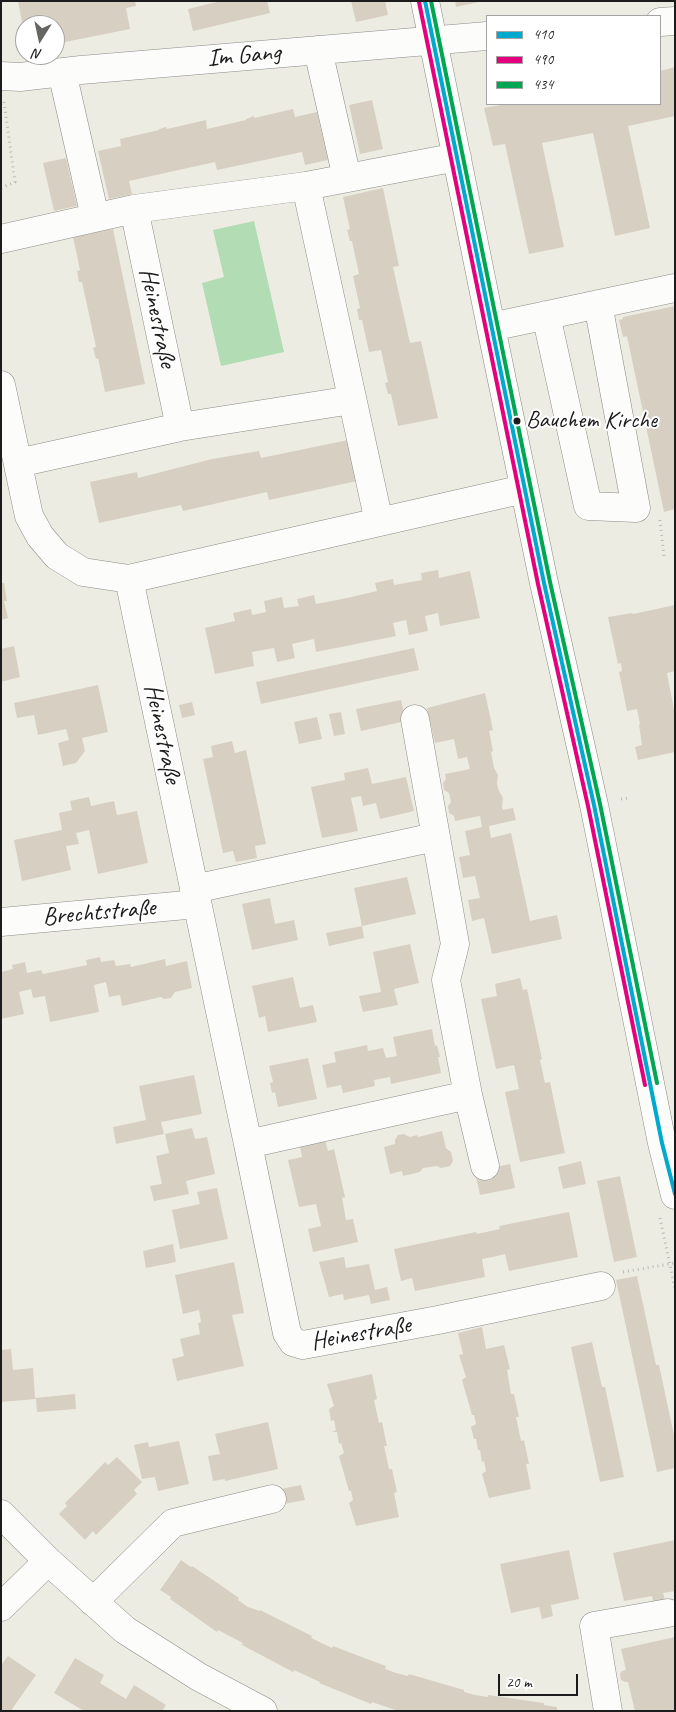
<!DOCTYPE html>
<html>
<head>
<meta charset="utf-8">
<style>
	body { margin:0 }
	#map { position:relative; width:676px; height:1712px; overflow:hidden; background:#edece2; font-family:Caveat,sans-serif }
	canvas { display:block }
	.frame { position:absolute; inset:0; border:2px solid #1c1c1c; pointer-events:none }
	.legend { position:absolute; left:486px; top:15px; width:175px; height:90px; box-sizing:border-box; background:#fff; border:1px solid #a4a4a4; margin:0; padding:6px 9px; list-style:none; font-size:15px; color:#1c1c1c }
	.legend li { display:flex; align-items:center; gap:10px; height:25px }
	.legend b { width:25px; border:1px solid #a4a4a4 }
	.north { position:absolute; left:15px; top:15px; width:50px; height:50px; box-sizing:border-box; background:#fff; border:1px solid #a4a4a4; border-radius:50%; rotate:190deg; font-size:14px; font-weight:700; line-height:20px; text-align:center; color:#1c1c1c }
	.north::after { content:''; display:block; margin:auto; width:18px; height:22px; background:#656561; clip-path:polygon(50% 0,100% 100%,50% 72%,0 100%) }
	.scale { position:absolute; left:498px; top:1674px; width:80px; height:22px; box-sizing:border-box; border:2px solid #1c1c1c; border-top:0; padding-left:6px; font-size:15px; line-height:18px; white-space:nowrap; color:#1c1c1c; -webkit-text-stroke:4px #fff; paint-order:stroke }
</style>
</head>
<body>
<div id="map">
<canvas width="676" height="1712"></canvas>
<div class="frame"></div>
<ul class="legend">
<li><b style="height:6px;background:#00a9ce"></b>410</li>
<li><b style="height:6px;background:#e5007d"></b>490</li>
<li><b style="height:6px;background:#00a651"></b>434</li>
</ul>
<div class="north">N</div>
<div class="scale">20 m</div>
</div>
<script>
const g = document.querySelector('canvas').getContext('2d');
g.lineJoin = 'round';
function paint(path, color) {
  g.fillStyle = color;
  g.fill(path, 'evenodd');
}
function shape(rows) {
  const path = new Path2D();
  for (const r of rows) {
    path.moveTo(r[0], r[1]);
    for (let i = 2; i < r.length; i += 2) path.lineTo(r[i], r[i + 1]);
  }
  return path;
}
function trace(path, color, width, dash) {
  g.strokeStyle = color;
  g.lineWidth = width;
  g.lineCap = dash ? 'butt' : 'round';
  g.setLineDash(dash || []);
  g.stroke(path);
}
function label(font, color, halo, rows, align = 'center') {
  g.font = font + ' Caveat,sans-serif';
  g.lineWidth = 4;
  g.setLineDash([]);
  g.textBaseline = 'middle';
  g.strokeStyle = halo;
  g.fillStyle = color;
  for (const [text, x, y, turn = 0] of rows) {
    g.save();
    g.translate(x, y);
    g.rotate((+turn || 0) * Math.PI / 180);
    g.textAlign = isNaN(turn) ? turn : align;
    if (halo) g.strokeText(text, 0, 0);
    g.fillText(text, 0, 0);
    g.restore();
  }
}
paint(shape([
	[254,221,284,352,221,366,202,283,224,277,213,230]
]), '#b2dcb4');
paint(shape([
	[18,1,135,1,136,6,126,8,130,29,55,44,55,25,25,25,24,32],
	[221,1,267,1,270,13,193,31,188,9],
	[351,1,385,1,388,15,356,22],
	[455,1,479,1,479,2,456,7],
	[675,67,675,116,628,126,650,228,615,236,593,133,542,143,564,247,529,254,505,144,493,146,484,108,506,104,660,104,660,71],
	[372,100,383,149,360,154,349,105],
	[293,109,295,117,317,112,328,160,305,165,302,152,217,170,215,162,129,181,132,194,109,199,98,151,121,146,120,139,159,130,159,129,166,127,167,129,206,120,207,129,246,120,246,119,254,116,254,118],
	[66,158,77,206,54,211,43,163],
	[383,188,399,266,393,267,410,343,421,341,438,418,398,426,391,394,388,394,385,383,388,382,381,350,369,352,362,320,359,320,357,309,360,308,353,276,359,274,352,241,350,241,347,230,350,229,343,197],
	[113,229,145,384,105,392,98,358,96,359,93,348,96,347,82,282,79,282,77,271,80,270,73,237],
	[675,306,675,509,664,512,627,336,623,337,619,320,623,319,623,317],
	[348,440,357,481,269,500,267,492,183,511,181,505,99,523,90,482,137,472,138,478,212,459,259,451,261,458],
	[438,570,439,578,470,571,480,618,440,626,438,613,425,616,428,631,409,635,406,620,393,623,396,636,316,652,314,639,292,644,295,658,277,662,274,648,252,652,254,666,215,674,205,628,235,621,233,613,251,609,252,615,266,612,264,601,282,597,284,608,299,606,297,599,314,595,316,604,347,598,377,591,375,583,393,579,394,585,422,580,421,573],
	[1,583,4,583,7,601,4,601,8,618,1,620],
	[675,605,675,671,667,673,675,715,675,752,638,760,635,747,642,745,639,725,640,724,637,709,627,711,619,672,622,671,621,663,618,664,608,617,632,613,633,614],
	[14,646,20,677,1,682,1,649],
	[414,648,419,670,261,704,256,682],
	[98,685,108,732,82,738,85,751,76,763,63,766,58,743,69,740,66,729,38,735,34,715,17,718,14,703],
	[485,693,493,730,489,731,493,751,491,752,494,768,498,775,497,784,499,791,503,798,502,807,503,810,513,808,516,820,489,826,491,838,511,833,530,921,557,915,562,939,492,954,484,918,472,921,468,900,480,898,475,876,463,878,459,857,470,855,465,831,482,827,480,816,455,821,454,816,449,813,448,806,451,802,450,797,449,793,444,790,443,783,446,779,445,774,470,769,467,757,458,759,454,739,435,743,427,708],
	[401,700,406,721,361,731,356,709],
	[192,702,195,715,182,718,179,705],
	[341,712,345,734,334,736,329,714],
	[317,717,322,739,299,744,294,722],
	[232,741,235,753,246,750,266,844,255,846,257,858,236,862,233,851,223,853,203,759,213,757,211,746],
	[368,768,372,784,406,777,414,811,380,819,376,803,363,806,361,796,351,798,358,831,322,838,311,787,345,780,344,773],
	[89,797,91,806,114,801,117,815,137,811,148,863,98,874,89,830,76,833,79,844,66,846,71,870,22,881,14,840,62,830,59,813,72,810,70,801],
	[407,877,416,914,362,926,354,888],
	[270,898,275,924,294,920,298,940,252,950,242,904],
	[362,926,364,938,329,946,326,933],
	[410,944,419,983,394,989,398,1005,363,1012,359,996,381,992,373,952],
	[100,957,101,962,114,960,116,966,130,964,131,967,165,959,166,966,187,961,192,988,175,992,171,998,164,999,161,997,122,1006,120,995,109,997,106,982,94,985,99,1012,50,1022,45,996,33,998,31,989,19,992,24,1014,1,1019,1,972,13,969,12,965,25,962,27,973,41,970,43,974,87,965,86,960],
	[293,977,300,1008,313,1005,317,1022,268,1032,265,1016,259,1018,252,986],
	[520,978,523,990,527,989,542,1059,540,1060,545,1083,550,1082,565,1153,520,1162,505,1092,519,1089,514,1065,496,1069,481,999,497,996,495,984],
	[432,1029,435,1046,437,1045,440,1057,438,1057,441,1073,391,1084,390,1077,374,1080,375,1086,343,1093,341,1085,327,1088,322,1065,336,1062,334,1052,367,1045,368,1051,383,1048,386,1058,397,1056,393,1037],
	[308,1058,317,1099,278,1107,275,1092,272,1093,270,1083,273,1082,269,1066],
	[194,1075,202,1114,161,1122,164,1134,116,1144,113,1127,146,1120,139,1086],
	[192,1128,195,1139,207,1137,215,1174,186,1181,189,1194,154,1201,150,1186,162,1184,156,1156,169,1153,165,1134],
	[442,1131,446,1148,451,1152,453,1161,450,1166,441,1168,437,1166,423,1168,420,1172,403,1176,402,1171,390,1174,384,1147,395,1144,395,1140,398,1135,404,1134,410,1137,417,1135,418,1137],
	[325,1140,328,1151,334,1149,345,1197,342,1198,346,1220,353,1219,358,1242,313,1252,308,1229,321,1226,316,1204,299,1207,288,1160,302,1157,300,1146],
	[581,1161,586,1184,563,1189,558,1167],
	[510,1164,515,1188,480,1195,475,1172],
	[620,1176,637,1257,614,1262,597,1181],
	[217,1188,228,1239,180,1249,172,1210,200,1204,197,1192],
	[569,1212,578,1257,509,1271,505,1254,493,1257,482,1259,485,1277,415,1291,412,1278,401,1281,394,1249,476,1232,477,1234,500,1229,499,1226],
	[173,1244,176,1262,146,1268,143,1251],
	[344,1257,346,1268,369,1264,375,1290,387,1287,390,1300,371,1304,369,1295,344,1300,343,1294,329,1297,319,1262],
	[234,1262,244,1313,232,1315,244,1366,177,1381,172,1359,184,1356,180,1339,200,1334,198,1323,201,1322,199,1310,183,1314,175,1275],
	[637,1276,656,1365,659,1365,675,1440,675,1468,657,1472,616,1280],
	[482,1327,486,1349,504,1345,510,1369,507,1370,511,1394,514,1394,519,1417,516,1417,521,1441,524,1440,529,1464,526,1464,531,1489,489,1498,482,1474,486,1471,484,1461,482,1462,480,1450,478,1450,476,1439,474,1439,471,1427,476,1424,474,1415,472,1415,462,1380,466,1377,459,1355,463,1354,458,1333],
	[592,1342,602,1387,605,1387,624,1477,600,1482,571,1347],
	[11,1349,13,1370,33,1368,35,1398,75,1394,76,1409,37,1412,36,1399,1,1402,1,1350],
	[372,1374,377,1399,374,1400,379,1423,382,1422,387,1446,384,1446,389,1469,392,1469,397,1492,394,1493,399,1517,356,1526,349,1503,353,1500,351,1491,349,1491,339,1456,344,1453,341,1443,339,1444,337,1432,332,1432,336,1430,334,1420,331,1421,329,1409,334,1406,327,1384],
	[268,1422,278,1469,225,1481,225,1479,213,1481,208,1456,220,1454,215,1434],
	[179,1441,189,1484,158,1491,155,1477,142,1479,134,1445,148,1442,149,1447],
	[117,1457,142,1482,134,1490,137,1494,96,1535,93,1531,85,1540,59,1514,67,1506,65,1503,85,1483,105,1462,108,1465],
	[301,1485,305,1500,279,1505,276,1490],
	[675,1540,675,1591,663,1593,666,1604,654,1607,652,1596,624,1601,613,1553],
	[569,1550,579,1599,551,1605,553,1616,542,1619,539,1607,511,1613,500,1564],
	[181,1560,191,1567,192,1566,216,1582,239,1598,238,1600,248,1607,260,1611,260,1610,312,1636,311,1638,332,1648,333,1646,359,1656,386,1666,385,1669,396,1673,408,1676,409,1674,464,1690,464,1692,475,1695,488,1697,488,1695,544,1703,544,1705,557,1707,557,1711,398,1711,372,1702,371,1704,319,1683,320,1682,294,1670,293,1672,242,1645,243,1643,218,1630,217,1632,170,1599,171,1597,160,1590],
	[675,1637,675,1711,635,1711,628,1682,625,1682,621,1680,620,1674,622,1671,626,1670,621,1649],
	[8,1656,36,1675,12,1709,14,1711,1,1711,1,1665],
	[75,1658,104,1675,100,1683,126,1699,134,1685,166,1705,162,1711,84,1711,54,1693]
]), '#d8cfc3');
const minor = shape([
	[425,1,491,327,544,583,594,805,662,1143,675,1195],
	[660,22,675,21],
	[318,50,347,178],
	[62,72,95,217],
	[1,76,20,77,81,70,487,36],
	[306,186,379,522],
	[1,239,134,209,306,186,457,157],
	[546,315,588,506,636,508,598,304],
	[491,327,675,288],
	[1,385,29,516,40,536,57,556,83,572,129,579],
	[180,427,352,400],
	[18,463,180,427,134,209],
	[415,719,455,944,446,980,468,1095,248,1144,287,1333,293,1342,303,1345,438,1320,601,1286],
	[194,889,435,837],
	[1,922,197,904],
	[468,1095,485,1166],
	[248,1144,129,579,524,489],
	[1,1514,48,1561,125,1630,199,1677,263,1711],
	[93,1602,173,1523,272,1499],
	[1,1607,48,1561],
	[608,1711,594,1626,668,1613]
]);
trace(minor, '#8b8b86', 29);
trace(shape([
	[1,188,15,182,4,102],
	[660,520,664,557],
	[621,799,629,798],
	[660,1218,675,1289],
	[623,1272,675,1263]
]), '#babab8', 3, [1, 4]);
trace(minor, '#fcfcfb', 28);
trace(shape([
	[425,1,544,583,594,805,662,1143,675,1194]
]), '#00a9ce', 4);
trace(shape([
	[419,2,538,584,588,806,645,1085]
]), '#e5007d', 4);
trace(shape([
	[431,1,550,582,600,804,657,1083]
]), '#00a651', 4);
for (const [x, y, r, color] of [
	[517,421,4.5,"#1c1c1c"]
]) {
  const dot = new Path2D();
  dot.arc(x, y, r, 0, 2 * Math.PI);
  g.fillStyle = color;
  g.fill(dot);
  trace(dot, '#fff', 2);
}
label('24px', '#1c1c1c', '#fff', [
	["Bauchem Kirche",526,421]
], 'left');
label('25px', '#1c1c1c', '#fff', [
	["Im Gang",244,56,-5],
	["Heinestraße",157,318,78],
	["Heinestraße",162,734,78],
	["Brechtstraße",99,913,-5],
	["Heinestraße",361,1334,-10]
]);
</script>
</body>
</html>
